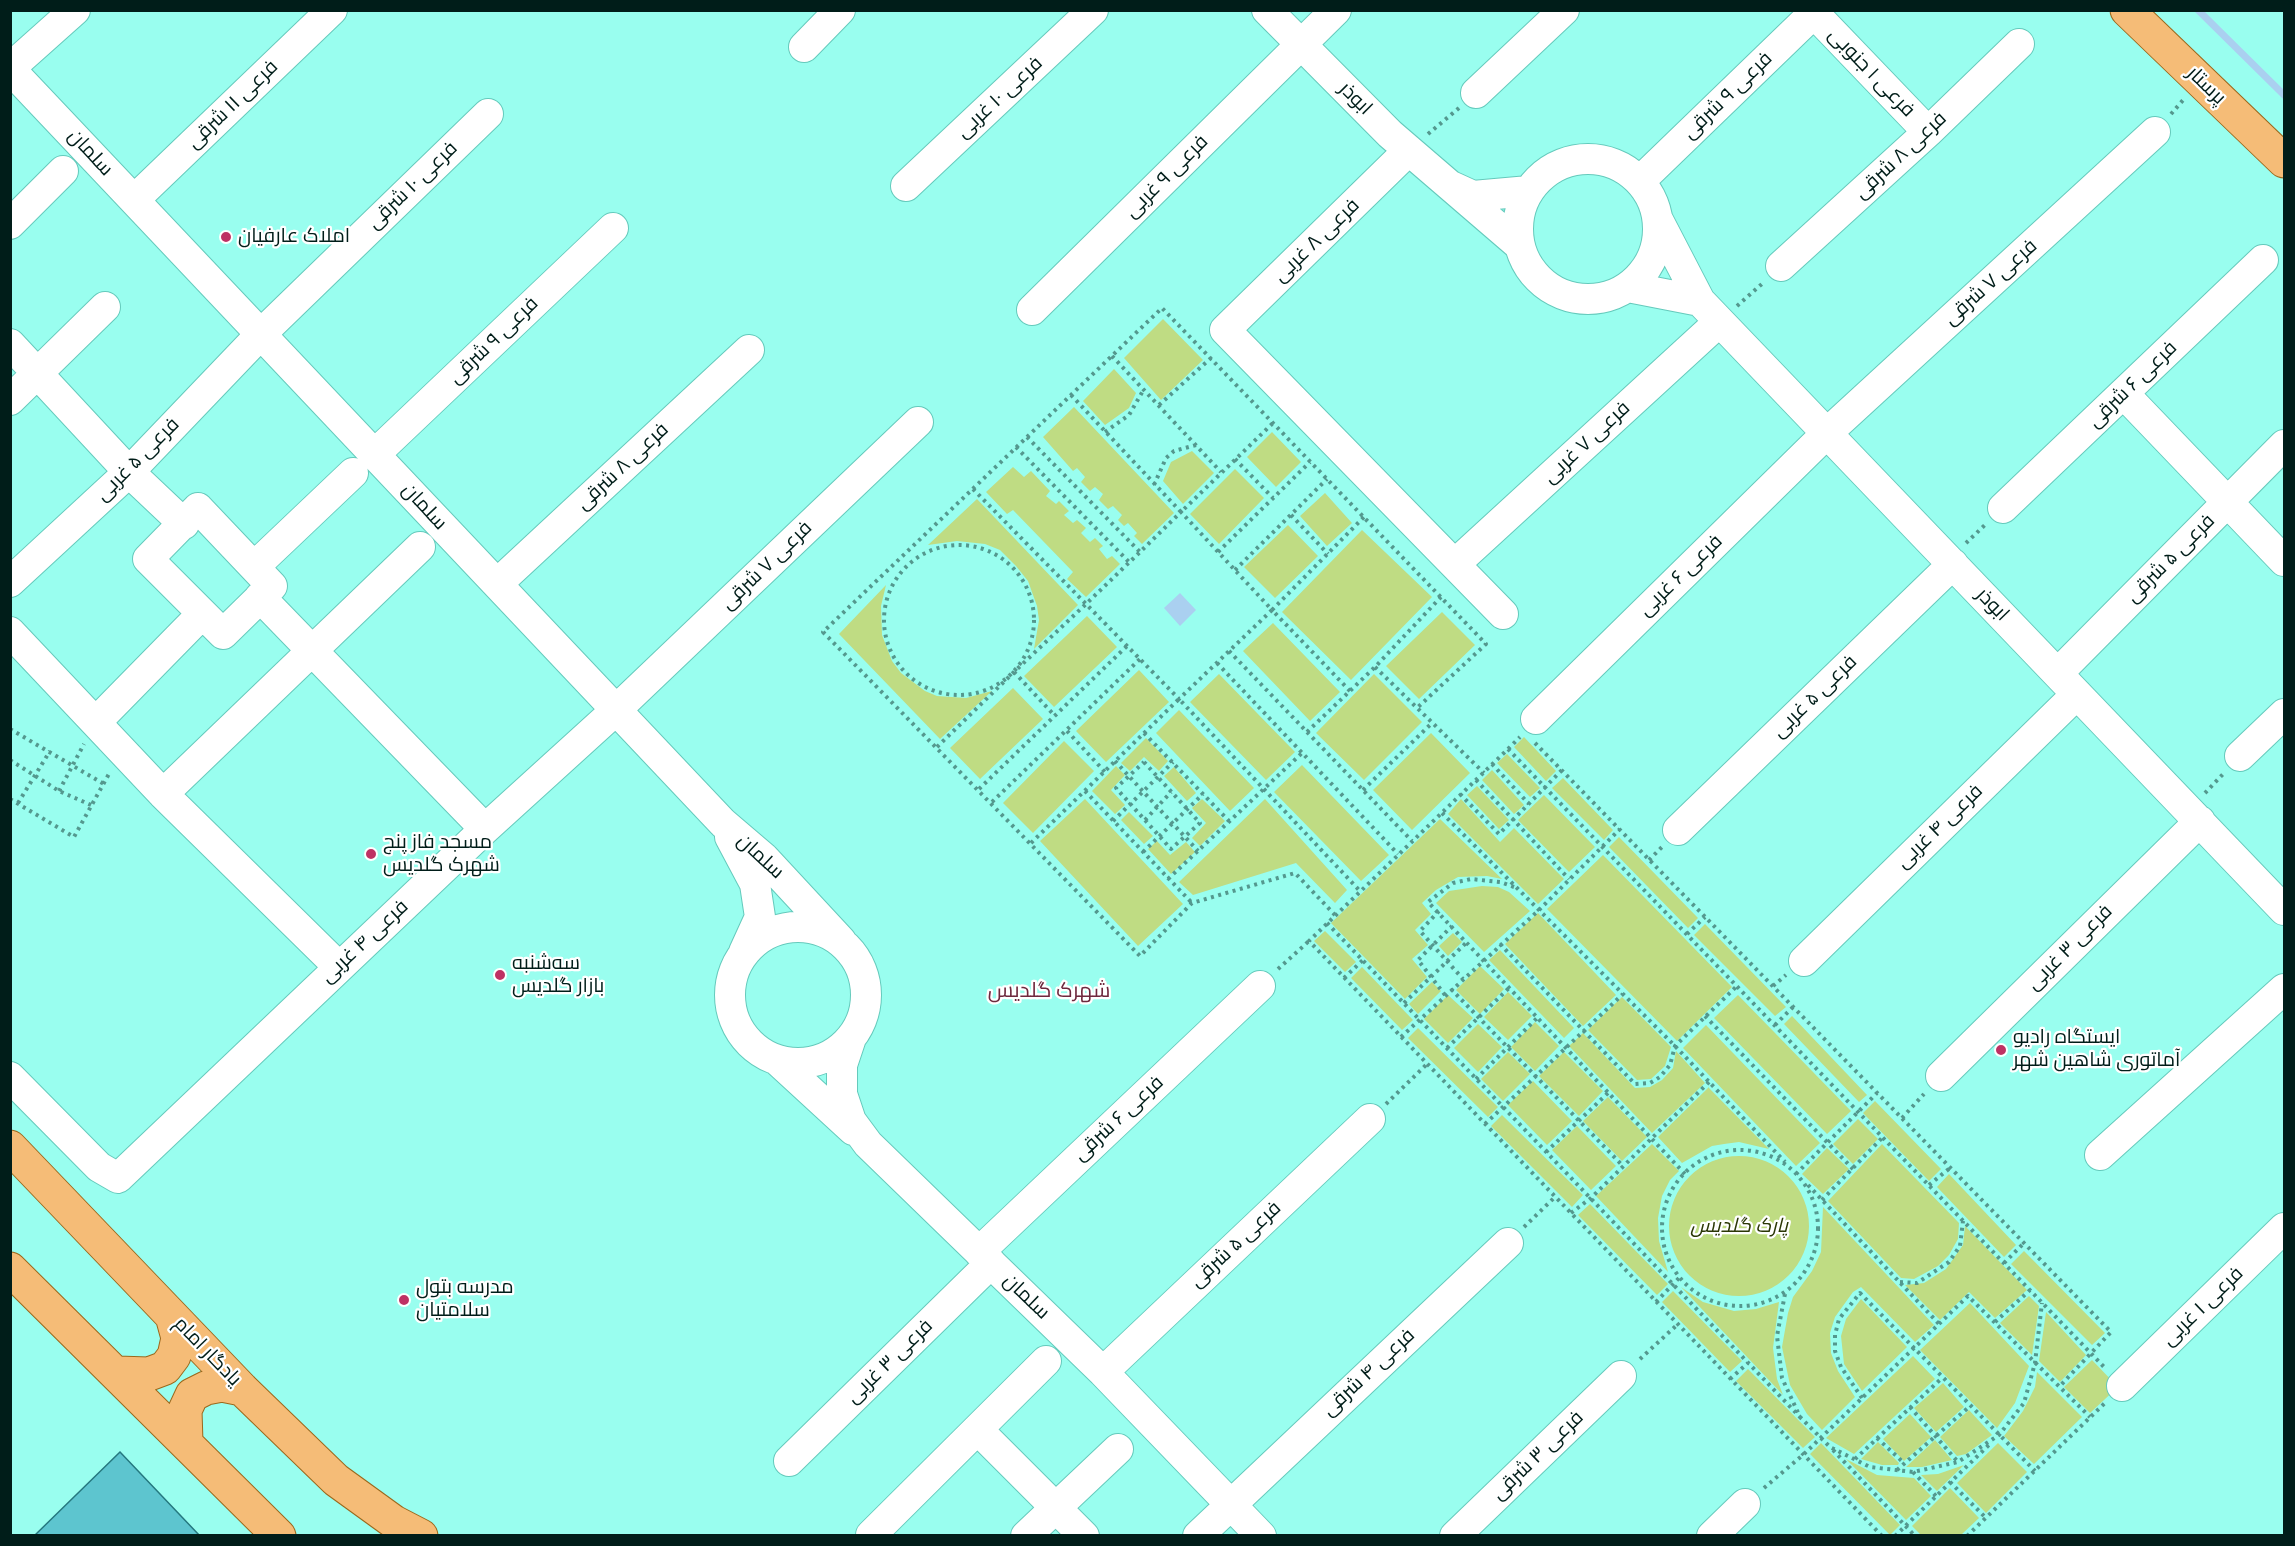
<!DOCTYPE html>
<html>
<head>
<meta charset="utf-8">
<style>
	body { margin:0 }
	#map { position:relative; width:2295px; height:1546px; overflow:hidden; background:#99feef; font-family:"Source Serif 4",serif }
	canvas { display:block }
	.frame { position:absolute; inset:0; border:12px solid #001d19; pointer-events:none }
</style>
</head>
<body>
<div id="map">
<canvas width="2295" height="1546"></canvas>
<div class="frame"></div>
</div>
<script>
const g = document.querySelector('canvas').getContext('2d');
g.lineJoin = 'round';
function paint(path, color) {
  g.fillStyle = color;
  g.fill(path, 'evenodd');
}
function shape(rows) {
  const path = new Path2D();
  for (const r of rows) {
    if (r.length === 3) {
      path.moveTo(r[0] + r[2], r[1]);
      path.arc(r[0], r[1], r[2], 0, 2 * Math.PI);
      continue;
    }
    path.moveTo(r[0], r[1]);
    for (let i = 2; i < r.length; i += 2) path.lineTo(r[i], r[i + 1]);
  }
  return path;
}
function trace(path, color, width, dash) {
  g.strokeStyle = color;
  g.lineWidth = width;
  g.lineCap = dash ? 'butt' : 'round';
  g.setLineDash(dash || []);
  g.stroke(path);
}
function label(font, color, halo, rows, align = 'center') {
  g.font = font + ' "Source Serif 4",Cairo,serif';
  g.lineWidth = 4.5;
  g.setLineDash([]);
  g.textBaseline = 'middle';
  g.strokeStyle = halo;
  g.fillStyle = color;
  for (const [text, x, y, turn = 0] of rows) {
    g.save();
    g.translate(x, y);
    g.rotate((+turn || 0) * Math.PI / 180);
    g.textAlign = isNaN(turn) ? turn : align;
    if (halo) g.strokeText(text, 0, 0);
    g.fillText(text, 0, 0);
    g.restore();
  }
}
paint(shape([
	[1163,319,1203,360,1161,400,1124,358],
	[1114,369,1136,393,1129,408,1105,425,1083,401],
	[1074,407,1174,513,1142,544,1134,536,1137,533,1128,523,1124,526,1118,520,1122,515,1113,506,1108,509,1099,500,1103,494,1095,487,1090,491,1081,482,1085,477,1077,468,1073,471,1043,437],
	[1272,432,1301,462,1276,487,1247,457],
	[1192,451,1214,473,1183,504,1163,481,1171,462],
	[1013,467,1024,477,1031,471,1050,491,1046,496,1056,504,1059,501,1069,511,1064,515,1073,523,1077,520,1086,528,1081,533,1090,542,1095,538,1103,546,1099,549,1107,559,1112,556,1120,564,1086,597,1067,579,1073,572,1013,510,1007,514,986,492],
	[1235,469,1264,498,1219,544,1190,514],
	[1325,493,1352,523,1327,546,1300,516],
	[977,499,1078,605,1034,649,1039,620,1037,606,1028,581,1016,566,1000,550,985,544,957,541,928,545],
	[1288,525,1318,556,1275,598,1244,567],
	[1362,530,1432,597,1351,680,1282,612],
	[886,585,881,606,882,635,892,661,901,673,925,691,937,696,966,698,992,691,940,739,839,634],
	[1442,612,1475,645,1419,699,1386,666],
	[1087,616,1117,647,1054,707,1024,676],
	[1273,623,1340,692,1310,721,1243,651],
	[1139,670,1169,702,1106,762,1076,731],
	[1219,674,1295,752,1266,780,1190,702],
	[1374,674,1422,722,1364,780,1316,733],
	[1013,688,1043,719,980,779,950,748],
	[1179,710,1254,788,1230,811,1156,733],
	[1431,733,1470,773,1412,830,1373,790],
	[1524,737,1556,771,1546,781,1514,747],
	[1146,738,1168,761,1159,771,1144,757,1130,771,1121,763],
	[1064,741,1094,771,1033,833,1003,803],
	[1507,754,1540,788,1530,797,1497,763],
	[1302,765,1389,855,1361,881,1274,792],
	[1116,766,1125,775,1111,790,1125,805,1115,814,1092,791],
	[1174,767,1196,793,1187,801,1164,776],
	[1492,770,1524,805,1514,814,1482,780],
	[1563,778,1613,830,1604,840,1552,788],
	[1477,786,1509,820,1499,829,1467,795],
	[1544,795,1595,847,1569,872,1518,820],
	[1085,799,1183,904,1138,946,1040,841],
	[1202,799,1225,821,1200,846,1192,838,1206,823,1192,808],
	[1265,799,1347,890,1335,903,1296,863,1193,895,1179,882],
	[1461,799,1500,842,1514,828,1564,879,1538,904,1448,814],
	[1129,812,1153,836,1144,844,1121,820],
	[1440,819,1502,879,1487,876,1458,877,1436,890,1422,903,1431,914,1415,930,1428,945,1412,959,1427,977,1405,999,1331,923],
	[1619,837,1698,918,1688,928,1609,847],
	[1157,841,1170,855,1186,842,1195,852,1171,874,1148,849],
	[1603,855,1732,987,1677,1041,1547,909],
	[1482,886,1498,887,1509,892,1530,911,1484,952,1436,903,1449,891],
	[1538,913,1616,995,1583,1026,1505,944],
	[1705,924,1786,1007,1775,1016,1694,935],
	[1325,931,1356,962,1345,972,1314,941],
	[1453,933,1462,942,1448,956,1439,946],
	[1500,950,1574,1028,1564,1038,1489,960],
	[1480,966,1504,989,1480,1014,1456,990],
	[1362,967,1413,1020,1402,1030,1351,978],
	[1432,982,1441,991,1418,1014,1409,1004],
	[1508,992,1532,1016,1508,1040,1484,1017],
	[1448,995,1473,1018,1448,1043,1424,1019],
	[1738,995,1851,1111,1827,1134,1714,1018],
	[1622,997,1671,1047,1665,1066,1651,1079,1637,1080,1588,1030],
	[1792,1016,1867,1095,1859,1102,1784,1024],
	[1535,1022,1559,1046,1535,1071,1511,1047],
	[1478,1024,1502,1047,1478,1072,1454,1048],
	[1706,1025,1820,1143,1796,1166,1683,1048],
	[1418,1028,1498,1107,1488,1117,1408,1038],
	[1583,1033,1635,1088,1650,1087,1662,1080,1673,1068,1676,1051,1705,1083,1652,1133,1569,1046],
	[1508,1052,1530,1074,1503,1101,1481,1079],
	[1564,1052,1603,1091,1579,1116,1539,1076],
	[1533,1081,1572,1121,1547,1145,1508,1105],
	[1709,1087,1709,1088,1769,1149,1739,1142,1724,1144,1712,1146,1682,1163,1658,1137],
	[1608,1097,1647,1137,1622,1161,1583,1121],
	[1875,1101,1941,1169,1929,1181,1863,1113],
	[1502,1115,1583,1195,1572,1207,1491,1126],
	[1858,1119,1878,1139,1853,1164,1833,1144],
	[1577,1126,1616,1166,1591,1190,1552,1150],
	[1652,1144,1679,1171,1670,1180,1662,1196,1658,1218,1659,1241,1668,1272,1596,1196],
	[1882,1144,1959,1223,1958,1239,1949,1255,1938,1266,1914,1279,1901,1278,1828,1201],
	[1827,1148,1849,1169,1823,1194,1802,1174],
	[1739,1226,70],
	[1949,1174,2016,1245,2004,1257,1937,1187],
	[1590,1204,1668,1284,1657,1295,1578,1215],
	[1823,1207,1934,1325,1915,1342,1861,1287,1853,1292,1835,1317,1830,1333,1831,1353,1838,1371,1855,1397,1822,1430,1807,1414,1790,1385,1782,1347,1788,1313,1793,1297,1812,1271,1821,1252],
	[1965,1226,2027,1290,1995,1318,1969,1292,1940,1320,1905,1285,1924,1283,1946,1269,1963,1245],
	[2024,1251,2105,1333,2092,1345,2011,1264],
	[1681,1287,1703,1302,1734,1311,1756,1309,1779,1302,1773,1348,1777,1379,1783,1395],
	[1673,1291,1742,1361,1730,1372,1662,1302],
	[2029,1296,2039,1306,2032,1355,2000,1323],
	[1861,1299,1907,1347,1862,1391,1844,1364,1841,1336,1846,1319],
	[1970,1303,2029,1366,2015,1403,1997,1428,1920,1350],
	[2046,1312,2086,1355,2060,1382,2039,1361],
	[1913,1356,1935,1379,1854,1454,1826,1438],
	[2092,1360,2118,1387,2090,1413,2064,1387],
	[1748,1369,1815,1437,1803,1448,1736,1381],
	[2037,1372,2082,1417,2034,1464,2004,1436,2023,1411,2035,1387],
	[1943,1383,1964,1407,1936,1432,1914,1408],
	[1969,1410,1992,1435,1966,1454,1957,1456,1940,1437],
	[1910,1414,1931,1437,1904,1461,1883,1439],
	[1935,1440,1952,1460,1922,1467,1906,1467],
	[1878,1442,1899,1463,1898,1465,1882,1465,1861,1459],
	[1821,1443,1900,1525,1890,1535,1810,1454],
	[1998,1443,2027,1472,1986,1513,1957,1483],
	[1846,1459,1877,1475,1914,1478,1931,1496,1906,1520],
	[1964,1465,1937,1491,1921,1475,1938,1474],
	[1950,1488,1979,1518,1961,1535,1921,1535,1912,1526]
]), '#bfdc83');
paint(shape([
	[1180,593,1196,610,1180,626,1164,608]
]), '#aad0f0');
trace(shape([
	[2198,10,2284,95]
]), '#aad0f0', 7);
const building = shape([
	[120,1452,200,1536,34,1536,120,1452]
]);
paint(building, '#5dc5cf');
trace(building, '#25787f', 1.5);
const minor = shape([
	[1267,10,1390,134,1519,245],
	[1811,10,1928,132],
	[804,47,840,10],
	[10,68,75,10],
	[10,69,723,823,764,858,841,941],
	[1476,93,1564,10],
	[1408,151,1225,330,1503,614],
	[1588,229,70],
	[1640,181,1817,10],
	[906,186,1093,10],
	[1451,186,1473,196,1529,191],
	[134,200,332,10],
	[1658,220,1700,301,2284,910],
	[10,224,63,171],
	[1781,266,1928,132,2019,44],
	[1628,287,1700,301],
	[1032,310,1336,10],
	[10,344,129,472,184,524],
	[2124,394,2284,561],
	[10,400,105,307],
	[375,454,613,228],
	[198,508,272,586,223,634,148,559,198,508],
	[2003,508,2263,260],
	[1455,564,1719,322],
	[254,567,353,473],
	[10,582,129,472,261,334,488,114],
	[497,584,749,350],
	[260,597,485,829],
	[10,632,163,794,339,967],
	[2058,673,2284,445],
	[1536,719,1827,433,2155,132],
	[96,722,202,614],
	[2240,756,2284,714],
	[163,794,420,547],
	[1678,830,1953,564],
	[730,837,755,884,760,917,744,952],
	[798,995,68],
	[1804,961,2077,694],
	[851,1038,842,1065,842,1094,851,1121,868,1144,1103,1372,1261,1536],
	[778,1061,853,1130],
	[1941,1076,2200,821],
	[10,1077,99,1167,118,1178,485,829,616,710,918,422],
	[2100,1155,2284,989],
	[979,1252,1260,986],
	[1103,1372,1370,1119],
	[2122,1386,2284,1228],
	[978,1430,1084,1536],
	[789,1461,991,1263],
	[871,1535,1046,1361],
	[1026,1536,1118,1449],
	[1198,1536,1508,1243],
	[1455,1536,1621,1376],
	[1712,1536,1745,1504]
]);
const major = shape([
	[2127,10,2284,161],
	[10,1147,242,1389,336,1480,394,1522,421,1536],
	[10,1269,279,1536],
	[117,1373,149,1374,165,1368,174,1356,178,1338,172,1316],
	[186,1443,185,1410,192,1395,206,1388,222,1385,242,1389]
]);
trace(minor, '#65cabc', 32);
trace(major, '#9b681c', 35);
trace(shape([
	[2171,114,2184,99],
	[1428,134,1459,108],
	[1737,306,1763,283],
	[1112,356,1221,472],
	[1071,395,1181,512,1273,423],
	[1159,405,1211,358],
	[1105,432,1129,415,1144,389],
	[1027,437,1140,552],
	[1016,447,1129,562],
	[1235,459,1273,498],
	[1154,485,1166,458,1174,451,1196,445],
	[1291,515,1328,554],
	[1966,543,1987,523],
	[959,620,75],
	[1218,552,1310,462],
	[1235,570,1327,479],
	[1229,651,1412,841],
	[1217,663,1398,854],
	[1375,667,1484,773],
	[1014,672,1055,716],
	[1350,691,1272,610,1364,517],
	[10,729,104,784],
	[1067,731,1105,772],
	[1307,732,1375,667,1441,597],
	[1144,733,1229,821],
	[1535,743,2111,1332,2059,1387],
	[937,747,1014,672,1086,604,1140,552,1181,512,1272,610,1179,699,1086,604,973,489],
	[1508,749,1520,737],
	[10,760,59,791,91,805],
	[1115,761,1198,851],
	[1144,762,1200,823,1171,849,1116,788,1144,762],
	[1492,764,1529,804],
	[1476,780,1569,879],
	[979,789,1127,646],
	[1363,790,1432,723],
	[59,791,84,744],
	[1085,791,1192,903],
	[2205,793,2225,772],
	[1460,794,1499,834,1562,770],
	[10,799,74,837,110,772],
	[992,802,1140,659],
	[18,803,50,751],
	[1442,813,1675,1046,1785,1162],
	[1145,820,1171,792],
	[1113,821,1173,762],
	[1031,843,1179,699,1360,891],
	[1143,852,1203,794],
	[1649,860,1663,846],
	[1168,879,1302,753],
	[1514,887,1500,882,1471,879,1453,883,1428,902,1685,1174],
	[1439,911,1420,931,1463,979],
	[1335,915,1295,873,1192,903,1140,956,823,632,1162,308,1486,644,1417,708],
	[1327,923,1800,1417],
	[1687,934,1705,917],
	[1500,944,1635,1084,1650,1083,1660,1077,1670,1065,1675,1046,1737,986],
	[1278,969,1309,941],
	[1344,978,1363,960],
	[1773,986,1786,975],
	[1451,989,1623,1166],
	[1445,995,1418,960,1452,926],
	[1404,1003,1467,942],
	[1705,1016,1853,1169],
	[1775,1025,1793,1007],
	[1401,1037,1539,910,1620,829],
	[1447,1048,1510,987],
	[1476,1079,1538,1017],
	[1386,1104,1427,1064],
	[1902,1118,1924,1094],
	[1485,1124,1623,994],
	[1740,1228,78],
	[1546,1152,1609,1092],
	[1796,1174,1877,1093],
	[1808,1185,1939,1324],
	[1929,1185,1950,1168],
	[1822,1200,1883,1137],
	[1571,1213,1591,1198,1709,1082],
	[1524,1227,1555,1197],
	[2004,1263,2024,1243],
	[1900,1282,1917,1283,1949,1262,1960,1246,1963,1221],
	[1785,1294,1777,1336,1782,1378,1800,1417,1830,1447,1870,1467,1913,1472,1958,1462,1999,1435,2024,1403,2035,1363,2042,1303],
	[1656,1302,1679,1278],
	[1995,1322,2030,1290],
	[1640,1359,1678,1324],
	[1730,1379,1748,1363],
	[1862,1398,1841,1367,1835,1351,1835,1335,1839,1319,1860,1293,2035,1471],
	[1910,1407,1958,1462],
	[1877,1438,1904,1463],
	[1833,1450,1915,1536],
	[1855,1459,1942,1378],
	[1897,1470,1970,1406],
	[1913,1472,1936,1496],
	[1950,1482,1986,1518],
	[1764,1488,1804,1454,1968,1296,2090,1417],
	[1882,1536,1309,941,1508,749,2106,1369],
	[1895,1536,1992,1442],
	[1967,1536,2106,1402]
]), '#54988e', 4, [3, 4.5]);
trace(minor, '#fff', 30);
trace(major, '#f5bc77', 33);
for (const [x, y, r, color] of [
	[226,237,6,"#be3164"],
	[371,854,6,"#be3164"],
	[500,975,6,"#be3164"],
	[2001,1050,6,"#be3164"],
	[404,1300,6,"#be3164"]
]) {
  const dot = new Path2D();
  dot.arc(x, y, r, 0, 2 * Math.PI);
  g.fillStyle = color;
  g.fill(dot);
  trace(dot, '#fff', 2);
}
label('20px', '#001d19', '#fff', [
	["فرعی ۱ جنوبی",1871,73,46],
	["پرستار",2206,86,44],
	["فرعی ۹ شرقی",1728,96,-44],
	["فرعی ۱۰ غربی",1000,98,-43],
	["ابوذر",1355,99,45],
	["فرعی ۱۱ شرقی",233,105,-44],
	["سلمان",90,153,47],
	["فرعی ۸ شرقی",1901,156,-43],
	["فرعی ۹ غربی",1167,177,-45],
	["فرعی ۱۰ شرقی",413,186,-44],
	["فرعی ۸ غربی",1317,241,-44],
	["فرعی ۷ شرقی",1991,283,-42],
	["فرعی ۹ شرقی",494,341,-44],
	["فرعی ۶ شرقی",2133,385,-44],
	["فرعی ۷ غربی",1587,443,-43],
	["فرعی ۵ غربی",138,460,-45],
	["فرعی ۸ شرقی",623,467,-43],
	["سلمان",424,507,47],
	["فرعی ۵ شرقی",2171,559,-45],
	["فرعی ۷ شرقی",767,566,-44],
	["فرعی ۶ غربی",1681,576,-44],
	["ابوذر",1992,605,46],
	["فرعی ۵ غربی",1815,697,-44],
	["فرعی ۴ غربی",1940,827,-44],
	["سلمان",760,857,43],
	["فرعی ۴ غربی",365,942,-43],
	["فرعی ۳ غربی",2070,948,-45],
	["فرعی ۶ شرقی",1119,1119,-43],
	["فرعی ۵ شرقی",1236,1245,-43],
	["سلمان",1026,1297,44],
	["فرعی ۱ غربی",2203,1307,-44],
	["یادگار امام",207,1352,46],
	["فرعی ۳ غربی",890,1362,-44],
	["فرعی ۴ شرقی",1369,1373,-43],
	["فرعی ۳ شرقی",1538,1456,-44]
]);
label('20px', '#001d19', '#fff', [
	["املاک عارفیان",238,237],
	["مسجد فاز پنج",383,843],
	["شهرک گلدیس",383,866],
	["سه‌شنبه",512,964],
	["بازار گلدیس",512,987],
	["ایستگاه رادیو",2013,1038],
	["آماتوری شاهین شهر",2013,1061],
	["مدرسه بتول",416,1288],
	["سلامتیان",416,1311]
], 'left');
label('italic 20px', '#2a3705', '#fff', [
	["پارک گلدیس",1739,1227]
]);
label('21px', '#6e293e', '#fff', [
	["شهرک گلدیس",1049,992]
]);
</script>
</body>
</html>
